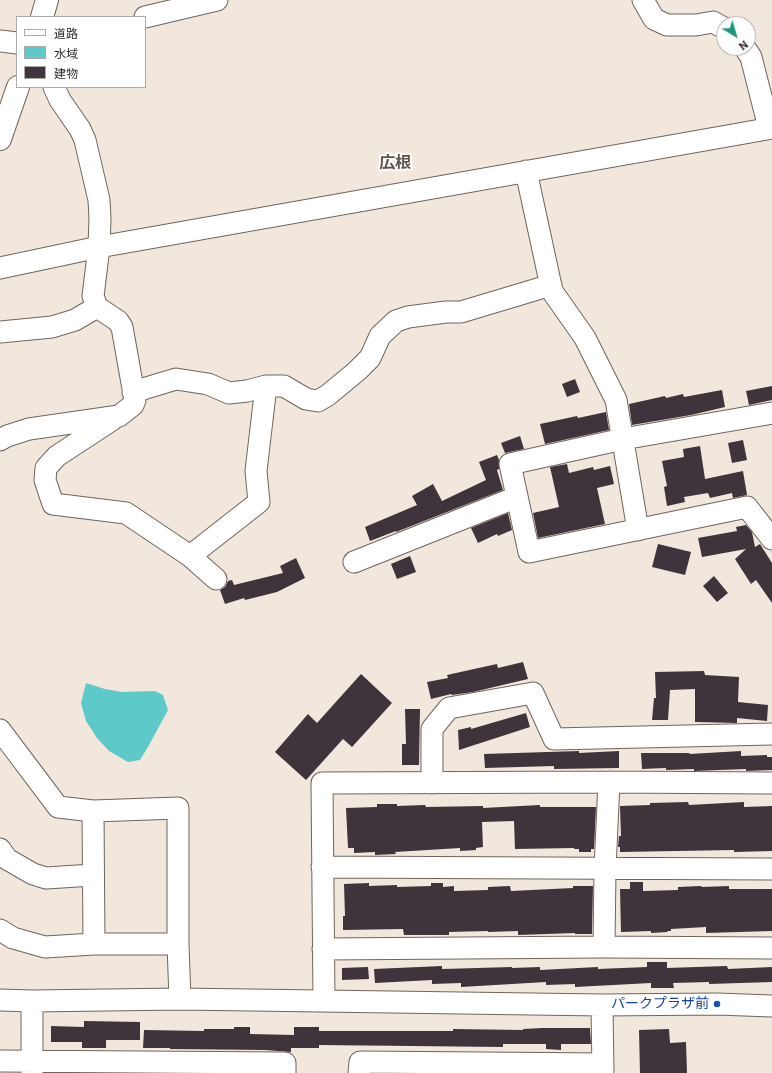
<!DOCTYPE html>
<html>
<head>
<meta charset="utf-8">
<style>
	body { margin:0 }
	#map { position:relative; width:772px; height:1073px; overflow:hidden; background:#f2e7dc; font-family:Roboto,"Noto Sans JP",sans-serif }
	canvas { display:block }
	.legend { position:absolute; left:16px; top:16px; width:130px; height:72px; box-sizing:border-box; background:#fff; border:1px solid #acaba9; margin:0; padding:5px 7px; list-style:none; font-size:12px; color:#302c28 }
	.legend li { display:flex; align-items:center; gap:8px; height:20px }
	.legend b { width:20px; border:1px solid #acaba9 }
	.north { position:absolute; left:716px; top:16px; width:40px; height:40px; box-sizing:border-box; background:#fff; border:1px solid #acaba9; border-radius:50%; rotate:142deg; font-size:11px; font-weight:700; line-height:16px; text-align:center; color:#302c28 }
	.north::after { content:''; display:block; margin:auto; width:14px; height:18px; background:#1e9579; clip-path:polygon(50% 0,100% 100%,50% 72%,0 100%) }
</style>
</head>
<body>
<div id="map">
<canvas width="772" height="1073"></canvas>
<ul class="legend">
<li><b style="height:5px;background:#fff"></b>道路</li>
<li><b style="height:11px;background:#5dc9c9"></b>水域</li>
<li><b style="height:11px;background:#3f343b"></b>建物</li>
</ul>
<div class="north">N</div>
</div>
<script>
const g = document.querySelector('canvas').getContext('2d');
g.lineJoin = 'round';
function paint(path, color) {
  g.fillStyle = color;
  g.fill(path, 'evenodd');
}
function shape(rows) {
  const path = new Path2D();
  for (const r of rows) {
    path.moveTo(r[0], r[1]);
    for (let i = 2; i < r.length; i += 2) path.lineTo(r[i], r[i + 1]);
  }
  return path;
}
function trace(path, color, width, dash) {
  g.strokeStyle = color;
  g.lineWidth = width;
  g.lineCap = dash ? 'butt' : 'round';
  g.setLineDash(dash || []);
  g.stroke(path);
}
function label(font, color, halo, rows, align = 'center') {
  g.font = font + ' Roboto,"Noto Sans JP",sans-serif';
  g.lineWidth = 4;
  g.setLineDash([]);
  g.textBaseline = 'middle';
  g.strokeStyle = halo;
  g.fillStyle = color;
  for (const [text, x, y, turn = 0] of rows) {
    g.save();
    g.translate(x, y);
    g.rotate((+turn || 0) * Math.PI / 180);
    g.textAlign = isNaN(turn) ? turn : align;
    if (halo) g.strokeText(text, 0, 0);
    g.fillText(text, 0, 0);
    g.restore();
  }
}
paint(shape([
	[86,683,105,689,122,692,155,691,163,695,168,710,148,747,140,760,128,762,109,751,97,738,86,721,81,703]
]), '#5dc9c9');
paint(shape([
	[575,379,580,392,567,397,562,384],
	[772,386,772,400,749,405,746,391],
	[722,390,725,407,691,415,632,425,629,404,665,396,666,398,683,394,684,397],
	[606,412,609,430,545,444,540,424,577,416,578,418],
	[520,436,524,449,505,453,501,443],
	[743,440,747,460,732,463,728,443],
	[700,446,705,479,743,471,747,495,733,498,732,493,710,498,708,493,684,497,685,502,667,506,664,487,667,486,662,461,684,457,683,449],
	[497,455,499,460,499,469,497,470,503,490,396,532,396,531,370,541,365,527,417,505,412,496,433,484,442,501,486,480,479,462],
	[567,464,569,473,593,467,594,470,610,466,614,484,597,488,605,524,538,538,533,513,559,507,550,467],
	[508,513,512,530,498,536,497,534,478,543,471,528],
	[746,525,752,532,755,547,760,544,772,563,772,603,756,580,751,584,735,559,746,549,702,557,698,538,737,531,736,527],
	[658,544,691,552,685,575,652,567],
	[410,556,416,572,397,579,391,564],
	[296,558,305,578,277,592,245,600,244,598,225,604,220,590,225,587,228,581,232,580,234,585,283,573,280,566],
	[714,576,728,593,717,602,703,586],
	[523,662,528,679,473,692,452,695,451,694,431,699,427,682,448,678,447,675,474,669,497,664,498,668],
	[704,671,705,675,739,677,738,702,768,705,767,721,737,718,737,723,695,722,695,689,670,690,668,720,652,720,654,698,656,698,655,672],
	[361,674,392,703,352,747,343,739,306,780,275,752,308,714,317,723],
	[405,709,420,709,419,765,402,765,402,744,406,744],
	[526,713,530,727,459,750,458,730,471,727,471,729],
	[579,751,579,753,619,751,619,768,554,769,554,766,485,768,484,754],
	[741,751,741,756,767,755,767,757,772,757,772,770,746,771,746,769,694,771,694,769,666,770,666,768,642,769,641,753,689,753,690,754],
	[688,802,689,805,744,802,744,807,772,806,772,851,734,852,734,850,620,852,620,847,618,847,619,836,621,836,620,806,650,805,650,803],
	[377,804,397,804,397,806,425,805,426,807,483,806,483,808,540,805,540,807,596,807,594,849,591,849,591,852,579,852,579,849,574,849,574,848,515,849,514,821,482,822,483,847,476,848,476,850,460,851,460,848,395,852,396,854,375,855,375,852,354,853,354,848,348,848,346,808,377,807],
	[630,882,643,882,643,891,678,890,678,887,701,886,702,887,729,886,729,889,772,889,772,931,706,933,706,927,671,929,671,931,667,931,668,932,651,933,651,931,621,932,620,889,630,889],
	[369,883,369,886,397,885,397,887,431,886,431,883,443,883,443,887,454,886,454,891,488,890,488,887,510,886,511,891,573,888,573,886,593,886,592,934,575,934,575,933,518,935,518,931,488,932,488,931,449,932,449,935,404,935,403,929,343,930,343,916,345,916,344,884],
	[647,962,667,962,667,968,727,966,728,969,772,967,772,982,709,984,709,982,673,983,674,988,651,988,651,983,575,987,575,984,546,985,546,982,461,987,461,983,432,984,432,980,375,983,374,969,442,966,442,969,512,967,512,968,540,967,540,970,598,967,598,969,647,967],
	[368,967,369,979,342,980,342,968],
	[84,1021,140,1022,140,1040,106,1040,106,1048,82,1048,82,1042,51,1042,51,1026,84,1027],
	[234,1027,250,1027,250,1034,294,1035,294,1027,319,1027,319,1031,453,1031,453,1029,523,1030,523,1029,543,1028,590,1028,591,1044,561,1044,561,1050,546,1049,546,1044,503,1044,503,1047,319,1045,319,1048,291,1048,291,1052,265,1050,170,1049,170,1048,143,1048,144,1030,204,1031,204,1029,234,1029],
	[669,1029,670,1043,686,1042,687,1073,640,1073,639,1030]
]), '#3f343b');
const minor = shape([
	[643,0,654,19,667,25,696,25,713,22,724,28],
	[145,17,217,0],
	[0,41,17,43],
	[745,48,751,57,769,128],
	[526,171,552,291,585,338,616,400,638,530],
	[0,268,99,247,772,128],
	[0,332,52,327,75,320,97,307],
	[133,392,176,379,208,384,229,393,247,391,266,386,284,386,306,399,318,401,328,395,357,371,370,358,380,336,396,321,408,317,446,312,461,312,551,285],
	[772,413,623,439,510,464,529,552,747,507,772,539],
	[112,420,57,456,46,468,45,480,53,504,126,513,190,556,216,579],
	[0,440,7,436,29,429,119,416,133,405,135,400,122,327,118,321,97,307,93,296,99,247,100,218,99,200,85,140,80,129,60,100,54,87],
	[190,556,259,502,256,471,266,386],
	[354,562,517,497],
	[0,730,58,807,93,811,178,808,178,944,180,999],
	[432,783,432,729,449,708,533,693,554,739,772,734],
	[93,811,94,944],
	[0,849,7,859,33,874,46,878,93,875],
	[322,867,772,869],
	[0,930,13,938,45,947,94,944,178,944],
	[604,947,605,869,609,782],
	[323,949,604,947,772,948],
	[0,1000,32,1001,180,999,602,1005,717,1004,772,1006],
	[32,1001,32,1073],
	[324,1001,322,783,609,782,772,783],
	[602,1005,603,1073],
	[0,1061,285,1063,285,1073],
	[359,1073,360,1062,603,1064]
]);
const major = shape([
	[42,17,47,0],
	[0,139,18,87]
]);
trace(minor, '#6f655c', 23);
trace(major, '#6f655c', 24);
trace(minor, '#fff', 21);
trace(major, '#fff', 22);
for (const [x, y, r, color] of [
	[717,1004,4,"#1a4fb4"]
]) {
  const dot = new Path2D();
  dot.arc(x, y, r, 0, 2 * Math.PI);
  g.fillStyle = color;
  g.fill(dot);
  trace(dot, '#fff', 1.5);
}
label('14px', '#164399', '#fff', [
	["パークプラザ前",709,1004]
], 'right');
label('bold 16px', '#5e544b', '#fff', [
	["広根",395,164]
]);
</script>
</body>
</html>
